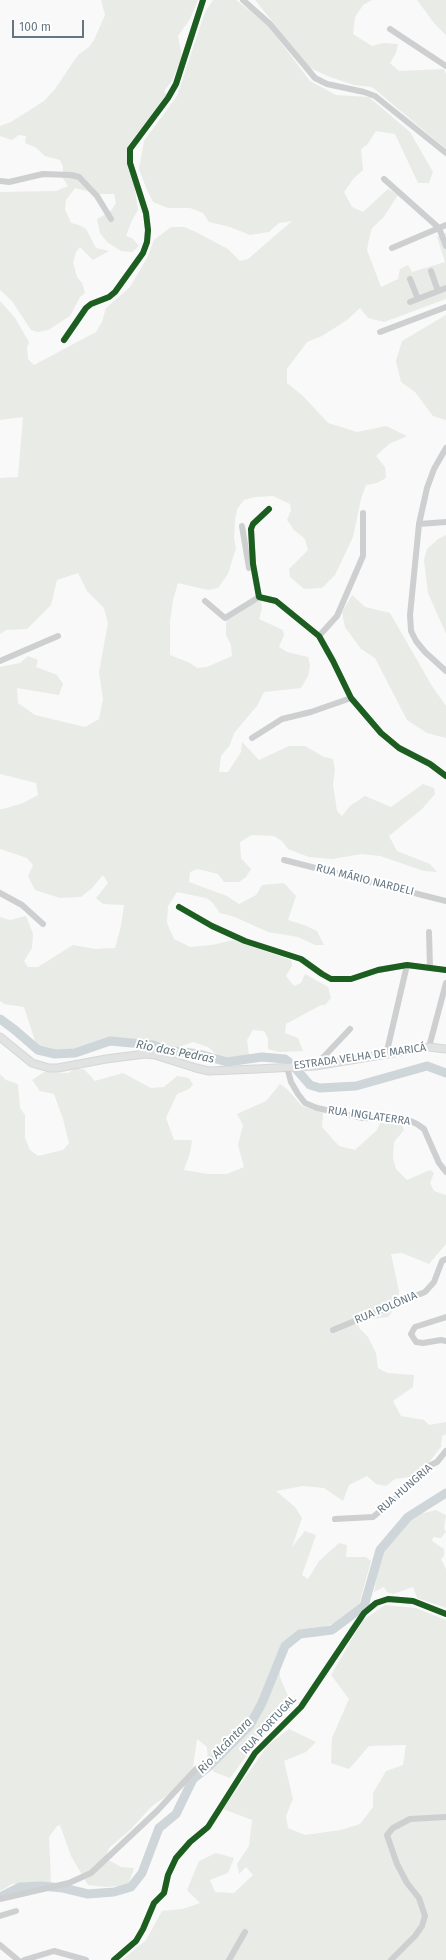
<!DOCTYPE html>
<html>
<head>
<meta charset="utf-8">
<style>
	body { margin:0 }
	#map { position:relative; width:446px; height:1960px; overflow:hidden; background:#f9f9f9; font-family:"Fira Sans",sans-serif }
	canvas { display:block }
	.scale { position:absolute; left:12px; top:20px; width:72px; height:18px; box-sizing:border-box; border:2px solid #657683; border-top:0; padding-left:5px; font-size:12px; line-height:14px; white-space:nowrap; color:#657683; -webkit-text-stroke:3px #fff; paint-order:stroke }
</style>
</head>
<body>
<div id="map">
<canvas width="446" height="1960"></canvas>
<div class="scale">100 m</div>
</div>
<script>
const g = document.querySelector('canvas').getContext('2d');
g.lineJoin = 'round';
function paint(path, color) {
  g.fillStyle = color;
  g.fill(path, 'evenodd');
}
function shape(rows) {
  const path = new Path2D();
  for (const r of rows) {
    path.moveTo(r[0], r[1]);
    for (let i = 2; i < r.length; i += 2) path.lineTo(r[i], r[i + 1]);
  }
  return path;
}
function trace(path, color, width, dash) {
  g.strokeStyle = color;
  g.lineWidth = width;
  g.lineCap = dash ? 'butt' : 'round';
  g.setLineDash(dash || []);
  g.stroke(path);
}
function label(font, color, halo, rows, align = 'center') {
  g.font = font + ' "Fira Sans",sans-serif';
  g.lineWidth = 4;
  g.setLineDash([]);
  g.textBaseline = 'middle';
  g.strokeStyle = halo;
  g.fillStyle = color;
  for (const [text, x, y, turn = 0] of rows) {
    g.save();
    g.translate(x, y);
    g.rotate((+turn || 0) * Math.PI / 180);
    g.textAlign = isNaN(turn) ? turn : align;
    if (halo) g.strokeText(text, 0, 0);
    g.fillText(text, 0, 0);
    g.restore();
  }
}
paint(shape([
	[101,0,198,0,190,19,178,36,182,57,172,81,164,91,168,96,131,141,127,150,127,164,134,183,138,210,132,220,126,236,132,238,139,246,132,252,121,251,107,242,100,233,97,219,110,212,116,203,114,194,98,194,75,188,66,200,65,209,71,223,79,225,86,229,96,248,109,251,93,260,80,247,76,252,73,263,77,277,82,283,85,293,80,297,70,316,48,330,38,332,31,330,12,301,0,290,0,192,56,191,68,186,63,178,63,167,60,160,45,156,35,147,25,143,26,136,19,135,12,140,0,136,0,126,11,122,44,101,55,89,78,55,89,47,94,40,105,15],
	[213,0,236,0,267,24,310,81,336,95,369,97,410,132,433,172,429,183,418,183,395,134,376,131,367,145,361,149,363,170,354,178,344,192,352,207,363,212,388,189,398,195,383,218,372,228,369,239,367,250,381,287,398,279,400,269,408,265,412,272,445,262,437,237,446,233,446,299,384,322,368,318,360,308,347,320,322,336,307,342,287,369,287,383,302,395,328,423,357,432,386,426,407,436,389,444,376,456,385,467,386,478,377,483,366,485,361,499,353,537,335,575,322,588,304,589,290,577,289,569,308,550,305,539,294,530,287,520,291,510,290,504,273,496,255,497,244,500,237,509,235,520,234,539,236,548,228,574,218,588,208,590,178,583,173,600,170,621,170,655,190,663,197,668,207,667,232,656,231,645,226,635,226,624,228,618,256,601,261,600,262,609,259,619,283,630,284,635,279,647,287,652,308,657,310,666,308,676,301,688,264,692,257,706,234,733,230,745,221,756,219,772,228,772,241,752,242,742,259,760,289,746,305,746,324,757,333,759,335,770,333,785,337,811,342,816,351,805,365,796,391,807,423,784,434,788,435,794,422,809,389,836,397,851,430,864,437,872,424,871,380,856,362,854,332,859,309,857,288,849,282,841,274,836,252,835,240,842,241,858,251,869,246,877,239,882,224,882,218,874,198,869,190,872,189,882,227,896,239,904,256,895,262,885,284,883,296,896,288,920,304,925,317,931,324,945,315,945,298,937,268,932,235,917,220,913,212,902,206,898,177,892,168,906,167,923,174,939,190,947,212,945,233,940,291,960,292,966,286,976,294,986,301,983,305,974,328,987,331,998,325,1005,321,1005,286,1024,285,1033,298,1038,303,1051,279,1052,268,1049,268,1038,264,1031,253,1030,247,1040,249,1056,234,1059,219,1057,208,1047,193,1042,176,1048,142,1040,118,1038,75,1053,55,1054,38,1050,24,1007,4,1004,0,1001,0,917,10,920,26,916,33,934,32,948,24,961,28,967,38,967,73,945,95,949,115,948,121,926,124,905,103,904,96,898,108,883,103,875,92,888,81,897,60,898,35,890,28,876,33,865,27,858,0,849,0,809,3,809,23,803,38,795,36,783,0,774,0,667,20,663,28,656,38,660,36,667,57,675,63,684,59,695,17,688,18,703,35,715,85,727,99,719,103,699,99,672,108,623,104,608,87,591,78,573,57,580,51,605,27,629,6,630,0,634,0,478,18,477,23,417,0,420,0,301,15,318,29,342,27,348,28,359,34,365,96,332,102,322,106,308,130,287,147,258,154,240,171,227,184,227,196,232,228,249,240,261,248,259,292,221,279,223,269,232,250,235,230,227,209,222,203,213,190,208,168,208,153,202,147,190,139,169,144,141,177,96,205,12],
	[255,0,372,0,363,5,355,17,353,34,372,46,383,43,398,44,396,53,390,63,399,71,444,69,446,74,446,149,372,87,354,85,330,77,310,68],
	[417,0,446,0,446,35,434,23],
	[446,315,446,420,433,416,415,392,401,382,396,361,402,341],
	[446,535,446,634,428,593,424,560,427,549,438,539],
	[352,595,365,607,390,613,432,686,446,706,446,738,427,733,407,720,375,658,361,649,345,627,342,612],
	[75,1069,84,1069,95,1081,123,1073,151,1088,164,1087,177,1076,189,1078,193,1085,189,1089,177,1094,166,1118,174,1140,192,1140,190,1153,184,1170,208,1174,227,1174,244,1167,238,1145,243,1125,237,1114,266,1101,280,1084,288,1090,302,1106,323,1113,322,1127,339,1146,355,1150,377,1130,380,1123,402,1125,404,1130,394,1142,393,1158,396,1169,407,1180,430,1170,434,1173,430,1183,434,1191,446,1195,446,1244,429,1264,402,1253,391,1254,399,1291,398,1304,388,1317,359,1321,359,1328,368,1337,376,1353,378,1368,387,1373,414,1375,413,1387,393,1401,401,1416,424,1420,429,1425,446,1422,446,1434,442,1436,441,1447,418,1476,395,1479,386,1486,376,1484,367,1476,349,1485,343,1501,324,1488,303,1486,276,1491,295,1507,302,1518,292,1547,305,1531,316,1535,302,1575,308,1579,319,1561,339,1543,347,1545,346,1557,366,1557,371,1561,359,1605,336,1623,319,1628,299,1631,284,1642,279,1654,280,1677,291,1703,256,1743,230,1778,214,1772,208,1763,207,1747,197,1739,193,1767,189,1775,174,1791,152,1806,130,1830,109,1848,105,1858,121,1867,134,1868,128,1885,106,1887,88,1885,71,1856,60,1825,57,1826,49,1837,51,1883,12,1884,0,1891,0,1074,6,1080,18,1084,20,1108,25,1115,25,1138,30,1150,38,1156,63,1150,69,1143,63,1119,54,1094,40,1091,32,1080,44,1072,68,1073],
	[436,1510,446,1515,444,1528,446,1532,441,1538,433,1537,432,1541,444,1549,444,1556,441,1559,446,1569,446,1608,417,1598,413,1587,393,1594,387,1592,384,1587,374,1592,382,1551,406,1523,416,1515],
	[385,1605,416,1608,446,1620,446,1960,122,1960,146,1940,162,1911,183,1909,200,1903,187,1890,199,1861,216,1853,234,1858,228,1873,210,1880,215,1892,234,1893,253,1875,246,1867,239,1874,237,1864,249,1846,252,1820,223,1809,268,1745,289,1729,316,1742,306,1752,284,1761,293,1799,286,1816,288,1828,305,1835,341,1830,360,1824,373,1807,373,1793,386,1771,403,1765,406,1745,369,1746,349,1769,331,1763,332,1738,349,1699,331,1675,363,1620]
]), '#e8ebe6');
trace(shape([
	[0,1019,15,1030,38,1050,55,1054,75,1053,110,1041,153,1045,166,1050,199,1054,227,1062,262,1057,285,1059,290,1063],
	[296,1069,310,1085,320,1088,356,1086,427,1066,446,1073],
	[0,1897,20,1887,41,1886,63,1888,88,1894,114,1892,131,1887,142,1873,159,1828,176,1814,193,1779,207,1768,250,1725,262,1703,285,1646,300,1634,332,1630,364,1606,380,1550,408,1517,446,1493]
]), '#ced6d9', 9);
const major = shape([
	[0,1037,32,1063,49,1068,58,1068,106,1059,145,1054,155,1055,196,1068,209,1071,257,1069,315,1066,429,1047,446,1049]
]);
trace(major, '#d5d6d7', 9);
trace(shape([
	[243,0,270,24,315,78,327,84,364,92,375,96,446,153],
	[390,29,446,66],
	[384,179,439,228,446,246],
	[0,181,9,182,43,174,71,175,79,177,97,196,111,219],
	[392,248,446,225],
	[431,271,438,291],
	[410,279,418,299],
	[410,302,446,288],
	[380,332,446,307],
	[64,340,86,308,91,304,109,297,115,292,143,253,147,242,148,230,146,213,130,163,130,149,168,98,176,84,203,0],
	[446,448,434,469,427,488,419,524,410,615,411,631,416,641,425,652,446,671],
	[269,509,253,524,251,529,253,564,259,597,276,601,319,636,333,661,351,698,381,733,399,748,430,764,446,776],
	[419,524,446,522],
	[242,526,249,568],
	[205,601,225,618,259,597],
	[319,636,337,616,363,556,363,513],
	[0,661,58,636],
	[252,738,282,719,311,712,351,698],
	[284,860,446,901],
	[0,893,22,905,43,924],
	[179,907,212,926,245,941,301,959,322,974,331,979,351,979,378,970,407,965,446,970],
	[429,932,430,968],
	[429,1047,446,983],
	[386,1055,407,965],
	[315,1066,350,1029],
	[287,1067,291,1082,298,1094,305,1103,317,1108,363,1118,406,1119,417,1124,424,1129,439,1163,446,1172],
	[446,1317,415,1327,411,1334,416,1342,423,1343,441,1340,446,1341],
	[333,1330,425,1292,434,1282,442,1261,446,1259],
	[335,1519,373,1517,402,1493,427,1467,437,1462,446,1451],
	[0,1899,69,1883,91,1873,157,1811,196,1769],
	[0,1916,16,1911],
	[0,1945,18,1960],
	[24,1960,54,1951,86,1960],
	[114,1960,136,1941,143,1929,154,1903,164,1893,168,1875,176,1858,190,1842,208,1827,255,1753,301,1707,364,1613,376,1603,388,1599,413,1601,446,1614],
	[229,1960,245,1932],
	[391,1960,415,1936,422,1926,425,1916,419,1898,407,1883,397,1864,387,1835,393,1828,410,1819,446,1817]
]), '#cecfd0', 6);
trace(major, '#e1e2e2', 7);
trace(shape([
	[64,340,86,308,91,304,109,297,115,292,143,253,147,242,148,230,146,213,130,163,130,149,168,98,176,84,203,0],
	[269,509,253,524,251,529,253,564,259,597,276,601,319,636,333,661,351,698,381,733,399,748,430,764,446,776],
	[179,907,212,926,245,941,301,959,322,974,331,979,351,979,378,970,407,965,446,970],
	[114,1960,136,1941,143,1929,154,1903,164,1893,168,1875,176,1858,190,1842,208,1827,255,1753,301,1707,364,1613,376,1603,388,1599,413,1601,446,1614]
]), '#1b5e20', 6);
label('11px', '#657683', '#fff', [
	["RUA MÁRIO NARDELI",365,880,14],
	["ESTRADA VELHA DE MARICÁ",360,1057,-8],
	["RUA INGLATERRA",369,1116,8],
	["RUA POLÔNIA",386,1308,-23],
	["RUA HUNGRIA",405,1489,-41],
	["RUA PORTUGAL",269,1725,-47]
]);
label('italic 12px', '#60757c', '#fff', [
	["Rio das Pedras",175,1052,11],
	["Rio Alcântara",225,1746,-46]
]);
</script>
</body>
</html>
